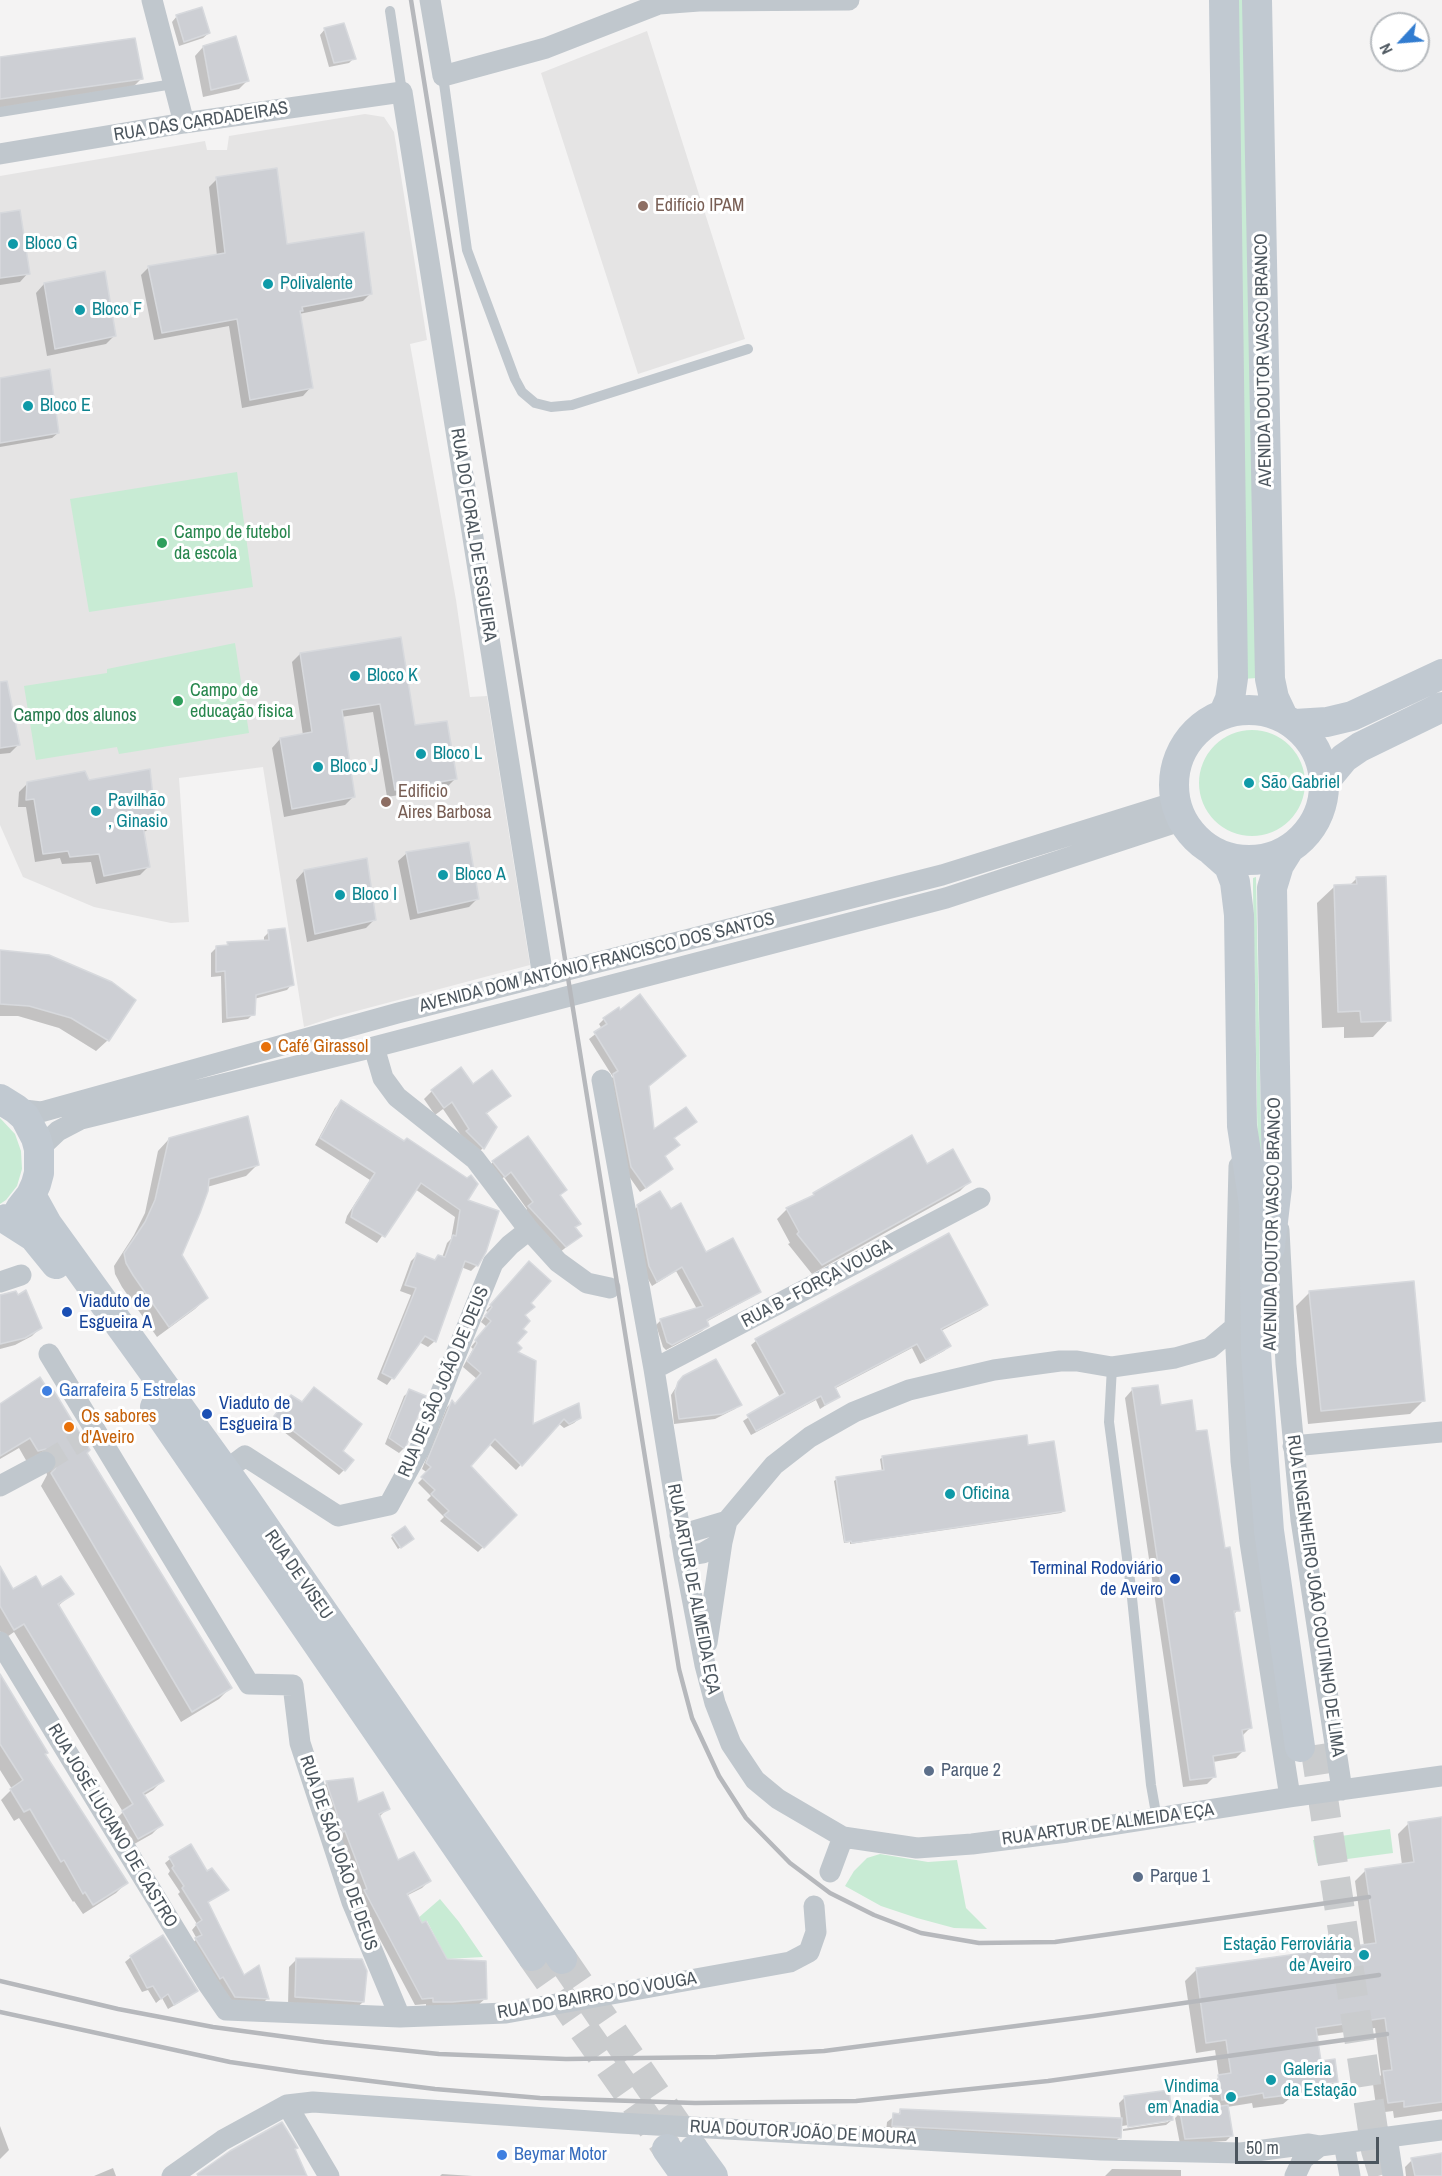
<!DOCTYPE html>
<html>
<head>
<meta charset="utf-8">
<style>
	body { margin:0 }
	#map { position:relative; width:1442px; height:2176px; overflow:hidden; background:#f4f3f3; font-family:"Archivo Narrow",sans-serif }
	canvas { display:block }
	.north { position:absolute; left:1370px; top:12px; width:60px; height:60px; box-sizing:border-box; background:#fff; border:2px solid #b7bbbf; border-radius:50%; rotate:244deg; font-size:16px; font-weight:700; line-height:24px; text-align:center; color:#4c565e }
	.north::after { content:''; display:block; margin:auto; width:21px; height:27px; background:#317cd0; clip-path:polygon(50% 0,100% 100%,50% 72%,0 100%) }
	.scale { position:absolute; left:1235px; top:2137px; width:144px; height:27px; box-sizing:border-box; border:3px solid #4c565e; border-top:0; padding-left:8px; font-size:18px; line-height:21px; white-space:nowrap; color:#4c565e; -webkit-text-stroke:4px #fff; paint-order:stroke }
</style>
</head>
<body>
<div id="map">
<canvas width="1442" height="2176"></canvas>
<div class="north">N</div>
<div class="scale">50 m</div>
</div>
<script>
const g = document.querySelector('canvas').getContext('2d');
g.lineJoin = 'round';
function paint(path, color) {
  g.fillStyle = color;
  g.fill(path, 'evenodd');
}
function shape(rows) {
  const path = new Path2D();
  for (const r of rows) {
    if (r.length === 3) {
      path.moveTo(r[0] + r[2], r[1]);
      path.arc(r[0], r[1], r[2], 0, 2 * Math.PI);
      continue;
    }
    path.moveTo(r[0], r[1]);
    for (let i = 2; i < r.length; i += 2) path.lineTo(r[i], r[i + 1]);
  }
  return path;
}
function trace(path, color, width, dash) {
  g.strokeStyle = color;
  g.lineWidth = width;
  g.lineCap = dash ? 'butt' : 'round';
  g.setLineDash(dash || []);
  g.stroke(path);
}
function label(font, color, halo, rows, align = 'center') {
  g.font = font + ' "Archivo Narrow",sans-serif';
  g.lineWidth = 6;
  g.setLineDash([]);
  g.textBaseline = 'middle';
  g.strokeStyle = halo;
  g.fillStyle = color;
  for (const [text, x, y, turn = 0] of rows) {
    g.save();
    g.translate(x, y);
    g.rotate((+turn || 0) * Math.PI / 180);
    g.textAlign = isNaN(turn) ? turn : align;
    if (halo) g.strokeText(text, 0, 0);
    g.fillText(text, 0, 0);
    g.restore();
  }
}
paint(shape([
	[647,31,745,339,638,374,541,73],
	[365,114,384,117,394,132,427,340,410,344,456,600,470,697,487,696,530,965,334,1017,304,1027,263,767,179,778,189,922,171,923,94,907,23,877,0,825,0,176,205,141,207,150,227,150,229,136]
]), '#e5e4e4');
paint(shape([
	[1231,0,1245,0,1257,678,1242,679],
	[237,472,253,587,89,612,70,499],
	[235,643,249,733,119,754,117,747,36,760,24,686,107,673,107,669],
	[1252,783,53],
	[1256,877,1266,1380,1262,1380,1253,890,1253,878],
	[0,1118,15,1134,21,1151,22,1169,17,1186,6,1200,0,1204],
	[1390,1829,1393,1853,1317,1863,1313,1840],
	[880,1854,928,1862,957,1860,966,1908,987,1929,954,1928,917,1918,881,1906,845,1886,854,1871,867,1858],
	[440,1899,459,1922,483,1957,447,1959,427,1921,420,1924,417,1919]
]), '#c8ebd4');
paint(shape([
	[177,16,209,33,203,38,179,46,172,22],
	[325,29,354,58,349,63,329,67,320,35],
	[203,47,247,81,239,89,203,97,195,56],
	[0,60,141,79,130,90,0,108],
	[217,179,286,245,371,293,363,301,299,314,311,387,303,396,242,408,229,326,154,340,141,275,149,267,217,256,209,187],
	[0,215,28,273,20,282,0,285],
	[104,273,114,336,106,344,47,356,36,293,44,284],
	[0,380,58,433,52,438,0,447],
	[399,639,413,727,455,779,447,787,387,797,373,712,341,717,354,796,345,805,284,817,272,748,280,739,303,735,292,662,300,654],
	[0,696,19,744,10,753,0,754],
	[88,782,155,822,146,831,142,832,148,867,140,875,96,884,91,862,62,864,60,858,35,862,26,807,18,807,19,792,28,783],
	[407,853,477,899,469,907,410,920,398,861],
	[304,871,374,920,366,928,307,942,296,880],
	[1357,878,1389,1020,1373,1037,1344,1038,1344,1027,1322,1028,1317,903,1334,887,1349,886],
	[269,932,292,984,287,990,254,999,253,1014,248,1019,222,1023,221,976,211,977,211,953,217,947,225,947,228,943,264,942,264,937],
	[0,951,48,956,108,1040,96,1051,59,1028,18,1016,0,1016],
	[604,1019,648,1086,652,1131,695,1122,673,1139,663,1157,666,1174,640,1192,626,1172,609,1081,613,1077,589,1039,602,1029,599,1024],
	[472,1086,509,1095,485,1115,495,1127,483,1148,475,1156,443,1109,435,1115,424,1099,432,1091],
	[341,1102,465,1200,477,1265,471,1271,461,1267,435,1341,428,1347,419,1342,387,1385,377,1379,411,1295,400,1291,411,1261,417,1255,434,1261,438,1257,442,1258,447,1243,451,1239,455,1217,415,1189,377,1243,345,1223,347,1216,370,1180,315,1145,335,1108],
	[169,1139,258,1164,246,1176,207,1187,180,1255,206,1298,195,1309,157,1337,122,1287,115,1274,114,1266,134,1235,145,1213,158,1151],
	[493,1162,565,1190,559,1196,579,1224,574,1229,580,1236,559,1253,523,1214,527,1209,504,1177,498,1182,487,1168],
	[927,1166,969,1182,960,1191,812,1274,788,1244,790,1243,777,1219,786,1210,809,1199,814,1194],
	[638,1206,671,1211,706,1254,759,1291,754,1296,706,1322,708,1325,702,1331,666,1350,663,1347,656,1325,661,1320,697,1309,676,1271,652,1286,644,1272,633,1211],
	[524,1268,529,1303,515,1343,532,1427,578,1405,580,1418,574,1423,564,1428,558,1423,516,1470,489,1444,469,1466,515,1515,478,1552,440,1521,444,1517,427,1500,431,1496,418,1483,428,1473,422,1469,447,1407,452,1402,454,1405,477,1379,463,1367,473,1349,471,1347,487,1327,481,1322,488,1312,486,1311],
	[1310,1292,1423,1401,1410,1414,1308,1424,1296,1306],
	[0,1297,40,1328,32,1336,15,1345,0,1349],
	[986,1305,981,1310,941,1331,949,1346,944,1351,920,1364,912,1348,834,1389,838,1397,820,1409,816,1400,751,1435,743,1421,780,1397,751,1345,756,1341],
	[678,1384,740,1404,735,1409,715,1419,674,1424,671,1395],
	[1132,1390,1195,1433,1238,1610,1233,1615,1250,1728,1243,1735,1243,1751,1236,1758,1213,1762,1215,1776,1207,1784,1183,1787,1125,1398],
	[410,1391,404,1448,399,1453,385,1444,404,1396],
	[286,1402,301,1404,341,1451,344,1470,339,1475,270,1421],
	[0,1406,85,1453,230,1688,219,1699,181,1722,41,1486,47,1475,45,1467,27,1462,19,1448,0,1459],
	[1027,1446,1064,1511,1061,1513,850,1544,850,1542,844,1543,834,1481,837,1479,882,1472,880,1459,883,1457],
	[393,1536,410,1541,398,1549,391,1538],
	[0,1572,13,1591,41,1589,72,1594,58,1606,162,1781,153,1790,143,1796,161,1825,152,1834,129,1847,114,1821,123,1812,14,1632,4,1639,0,1631],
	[0,1677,44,1755,126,1883,116,1893,83,1914,74,1901,73,1902,19,1818,14,1821,1,1800,12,1789,0,1770],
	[327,1783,357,1804,388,1808,379,1817,397,1862,429,1881,422,1888,406,1896,421,1925,446,1961,486,1998,478,2005,426,2008,426,2004,415,2005,358,1898,320,1790],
	[1442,1819,1442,2111,1394,2118,1393,2111,1377,2113,1373,2084,1381,2075,1375,2028,1316,2036,1319,2062,1336,2081,1325,2092,1289,2099,1283,2104,1253,2108,1252,2103,1227,2107,1231,2136,1226,2141,1180,2144,1175,2118,1180,2113,1211,2109,1208,2088,1219,2077,1215,2050,1196,2053,1185,1981,1196,1970,1364,1946,1355,1881,1366,1870,1402,1865,1398,1834,1409,1823],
	[170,1859,207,1873,227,1890,207,1903,243,1977,267,1999,263,2003,230,2002,191,1944,197,1939,192,1930,197,1924,178,1894,180,1892,168,1874,170,1871,165,1863],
	[131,1957,196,1991,190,1996,168,2009,162,1998,156,2003,148,1990,142,1992,125,1962],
	[297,1959,363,2002,354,2010,288,2005,289,1967],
	[1124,2098,1172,2120,1166,2125,1123,2131,1123,2129,1168,2122,1168,2119,1122,2126,1120,2124,1120,2137,1113,2144,886,2132,887,2122,901,2111,1121,2119,1119,2103],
	[0,2126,9,2150,0,2159],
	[1442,2155,1442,2176,1406,2176,1405,2167,1412,2160],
	[113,2168,116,2176,94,2176],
	[1112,2169,1181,2170,1181,2176,1105,2176],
	[442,2174,473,2176,440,2176]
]), '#0003');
const building = shape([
	[202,7,210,33,184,42,176,15,202,7],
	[344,23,356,59,334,63,324,28,344,23],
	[236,36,249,81,211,90,203,46,236,36],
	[135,38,143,79,0,99,0,57,135,38],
	[277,168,287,244,364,232,372,294,302,307,303,311,300,311,313,388,250,400,237,319,162,333,148,266,225,253,216,177,277,168],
	[20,210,30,274,0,278,0,213,20,210],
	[105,271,116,336,55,349,44,283,105,271],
	[50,369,59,433,0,443,0,378,50,369],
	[401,637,415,725,447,721,457,779,395,790,380,704,342,710,355,797,292,809,280,738,312,732,300,653,401,637],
	[7,681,20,745,0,748,0,682,7,681],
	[150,769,156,823,143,826,150,867,104,876,99,854,70,857,68,851,43,854,34,799,26,800,27,782,85,771,89,780,150,769],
	[469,842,479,899,418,913,406,852,469,842],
	[367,858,376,920,315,934,304,870,367,858],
	[1386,876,1391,1021,1361,1022,1360,1011,1338,1012,1334,885,1357,884,1356,877,1386,876],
	[285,928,294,985,256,995,255,1015,227,1018,225,971,216,972,216,946,228,945,227,942,269,940,268,930,285,928],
	[0,950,49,955,112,982,136,1000,109,1041,71,1018,29,1006,0,1004,0,950],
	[640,994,686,1056,649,1086,654,1129,686,1107,697,1122,674,1138,680,1145,665,1156,673,1169,646,1188,631,1167,613,1074,618,1071,594,1032,607,1024,603,1018,619,1007,620,1010,640,994],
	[461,1067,473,1084,492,1070,511,1096,486,1113,497,1127,484,1149,466,1131,469,1129,452,1102,444,1108,431,1090,461,1067],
	[341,1100,404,1141,407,1138,467,1178,471,1175,478,1184,468,1200,499,1211,486,1252,478,1266,465,1261,436,1342,425,1336,394,1379,382,1373,416,1288,405,1285,417,1253,435,1260,438,1255,445,1257,453,1235,456,1236,460,1210,421,1183,385,1237,351,1217,353,1208,375,1173,320,1138,341,1100],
	[248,1116,259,1165,209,1179,208,1191,200,1213,182,1255,208,1298,169,1327,133,1275,126,1263,124,1253,145,1222,155,1200,169,1138,248,1116],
	[912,1135,927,1164,953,1149,971,1182,822,1265,797,1234,799,1232,786,1208,814,1195,813,1193,912,1135],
	[528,1136,567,1190,560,1195,581,1224,575,1227,582,1236,566,1247,528,1206,533,1202,511,1172,505,1177,492,1161,528,1136],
	[660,1191,671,1209,681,1203,706,1252,733,1238,761,1292,707,1320,709,1326,672,1345,667,1342,660,1319,703,1306,682,1267,657,1282,649,1266,637,1205,660,1191],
	[949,1233,988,1305,941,1329,951,1346,926,1360,917,1344,835,1387,840,1397,825,1405,821,1396,756,1431,747,1415,785,1393,755,1339,949,1233],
	[529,1261,551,1281,531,1303,535,1307,525,1315,530,1321,523,1329,527,1332,517,1343,522,1348,518,1352,536,1361,533,1424,579,1403,581,1418,569,1424,564,1419,522,1466,495,1439,471,1466,517,1515,484,1548,444,1515,449,1511,431,1494,435,1490,421,1477,431,1467,426,1463,452,1400,455,1404,481,1373,467,1361,477,1343,475,1340,491,1321,485,1316,492,1307,490,1305,529,1261],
	[1414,1281,1425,1401,1321,1411,1309,1291,1414,1281],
	[26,1290,42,1328,25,1338,0,1344,0,1295,16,1291,18,1295,26,1290],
	[716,1359,742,1405,722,1414,679,1419,675,1392,678,1382,683,1376,716,1359],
	[40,1377,50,1393,54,1391,90,1450,87,1453,232,1688,192,1712,51,1473,55,1469,58,1463,56,1456,46,1449,38,1451,30,1438,0,1456,0,1404,40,1377],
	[1158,1385,1161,1405,1192,1400,1196,1431,1207,1430,1225,1548,1230,1547,1240,1611,1234,1611,1252,1728,1242,1730,1245,1751,1213,1756,1216,1777,1190,1780,1132,1388,1158,1385],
	[314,1387,362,1424,343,1451,354,1460,345,1471,274,1416,291,1395,302,1402,314,1387],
	[409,1389,426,1396,405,1449,389,1438,409,1389],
	[1027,1435,1028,1445,1054,1441,1065,1511,852,1543,851,1541,845,1542,836,1477,884,1470,882,1456,1027,1435],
	[405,1526,414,1539,401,1548,392,1535,405,1526],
	[0,1566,13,1589,36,1576,42,1587,61,1576,74,1594,58,1604,164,1781,143,1793,163,1825,138,1839,122,1811,133,1804,24,1624,14,1630,0,1606,0,1566],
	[0,1674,48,1753,45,1754,128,1883,93,1905,85,1892,83,1894,64,1860,61,1862,30,1809,24,1812,10,1789,23,1780,0,1744,0,1674],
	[353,1778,358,1802,383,1792,390,1809,379,1814,398,1860,414,1852,431,1881,407,1894,422,1923,426,1921,447,1959,486,1961,487,1999,452,2002,433,2002,433,1998,422,1999,364,1890,367,1889,345,1831,343,1832,326,1781,353,1778],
	[1442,1817,1442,2102,1404,2107,1404,2101,1388,2103,1383,2071,1392,2070,1385,2018,1316,2028,1321,2061,1335,2059,1338,2082,1295,2089,1296,2094,1264,2098,1263,2093,1222,2100,1218,2075,1231,2073,1226,2040,1206,2043,1196,1968,1376,1943,1365,1869,1414,1862,1408,1822,1442,1817],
	[191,1844,207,1871,212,1868,229,1890,208,1902,244,1975,259,1965,269,1999,235,1997,223,1977,220,1979,219,1977,195,1938,202,1935,196,1924,202,1920,182,1888,184,1886,172,1868,174,1866,169,1857,191,1844],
	[163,1935,198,1991,174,2005,168,1994,161,1999,153,1986,147,1988,130,1956,163,1935],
	[296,1958,362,1959,367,1971,364,2002,295,1997,296,1958],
	[1169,2090,1173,2120,1128,2127,1124,2096,1169,2090],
	[1228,2105,1233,2136,1185,2139,1180,2112,1228,2105],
	[900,2109,1122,2118,1121,2138,892,2126,893,2113,900,2114,900,2109],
	[282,2122,298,2148,295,2149,307,2176,198,2176,197,2174,230,2151,282,2122],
	[1442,2153,1442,2176,1415,2176,1411,2158,1442,2153]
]);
paint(building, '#cdcfd4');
trace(building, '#d7d9dd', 1.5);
trace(shape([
	[45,1462,83,1439]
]), '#caccce', 21, [21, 10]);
trace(shape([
	[1315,1745,1376,2150,1384,2176],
	[532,1956,667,2148],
	[562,1959,694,2150]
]), '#caccce', 30, [30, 15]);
trace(shape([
	[390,11,402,92],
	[443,76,467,250,515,379,522,392,535,403,551,407,572,405,748,349],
	[0,112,173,84],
	[1112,1367,1109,1422,1131,1588,1151,1785,1157,1819]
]), '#c0c7cd', 10);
trace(shape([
	[152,0,184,123],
	[430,0,443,76,546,48,659,4,699,1,849,0],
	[0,154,184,123,402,92,543,977],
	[374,1047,383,1078,397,1097,475,1159,529,1230,558,1262,587,1283,610,1288],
	[602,1080,654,1369,684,1556,705,1665,715,1703,731,1744,755,1780,778,1799,843,1837,917,1848,972,1844,1067,1832,1290,1797,1442,1776],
	[16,1109,41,1112,398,1013,942,875,1176,802],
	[39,1149,58,1131,81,1119,374,1047,946,898,1183,820],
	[1239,1166,1235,1327,1241,1461,1250,1542,1290,1797],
	[1279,1230,1286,1364,1301,1520,1342,1790],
	[0,1282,21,1275],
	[49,1354,249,1684,293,1685,300,1743,352,1902,400,2017],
	[654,1369,980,1198],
	[1293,1446,1442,1432],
	[225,1471,245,1456,338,1516,389,1505,420,1448,450,1369,493,1263,510,1245,529,1230],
	[0,1486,45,1462],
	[680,1535,727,1521],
	[684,1556,703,1553,722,1542,727,1521,774,1465,810,1437,854,1412,909,1390,994,1370,1060,1361,1077,1361,1112,1367,1175,1358,1210,1348,1235,1327],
	[0,1642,208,1984,226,2010,400,2017,506,2013,790,1962,809,1952,816,1932,814,1906],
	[707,1643,722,1542],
	[830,1872,843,1837],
	[287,2105,329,2176],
	[1387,2137,1393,2176],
	[1344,2143,1350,2176],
	[172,2176,223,2140,287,2105,313,2102,620,2123,1101,2150,1241,2153,1309,2144,1320,2146,1442,2130],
	[1295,2176,1303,2159,1320,2146]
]), '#c0c7cd', 21);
trace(shape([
	[1257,0,1270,679,1274,698,1283,717],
	[1249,785,75],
	[1224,713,1230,699,1233,678,1224,0],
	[1295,724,1327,722,1352,716,1442,674],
	[1325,781,1344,758,1360,747,1442,707],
	[1212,851,1229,866,1235,882,1239,915,1242,1126,1254,1204,1256,1353,1269,1531,1300,1747],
	[0,1099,16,1109,25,1117,36,1138,39,1149,39,1173,36,1184,31,1195,20,1209],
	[31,1195,47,1224,246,1500,562,1959],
	[6,1219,34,1237,56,1264],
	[1270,1247,1277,1187,1272,888,1279,865,1289,849],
	[155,1407,532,1956],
	[667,2149,686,2176],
	[694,2150,713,2176]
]), '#c1c9d1', 30);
trace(shape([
	[411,0,679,1669,692,1718,719,1776,746,1818,790,1863,830,1893,874,1915,921,1933,979,1943,1055,1942,1369,1897],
	[0,1981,118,2009,213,2027,324,2042,439,2054,566,2059,716,2057,824,2051,1093,2016,1379,1975],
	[0,2012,230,2062,298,2072,435,2089,540,2098,695,2103,856,2101,1048,2081,1387,2034]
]), '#b6b8bc', 4.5);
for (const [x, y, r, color] of [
	[643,206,6,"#8d6e63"],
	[13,244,6,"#0f9aa8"],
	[268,284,6,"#0f9aa8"],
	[80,310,6,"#0f9aa8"],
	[28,406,6,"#0f9aa8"],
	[162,543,6,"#2e9e5b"],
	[355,676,6,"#0f9aa8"],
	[178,701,6,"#2e9e5b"],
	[421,754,6,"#0f9aa8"],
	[318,767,6,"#0f9aa8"],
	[1249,783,6,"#0f9aa8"],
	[386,802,6,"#8d6e63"],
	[96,811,6,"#0f9aa8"],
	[443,875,6,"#0f9aa8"],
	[340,895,6,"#0f9aa8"],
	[266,1047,6,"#e8710a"],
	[67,1312,6,"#1a4fb4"],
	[47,1391,6,"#3f7fe0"],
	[207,1414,6,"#1a4fb4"],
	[69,1427,6,"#e8710a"],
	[950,1494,6,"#0f9aa8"],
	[1175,1579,6,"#1a4fb4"],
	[929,1771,6,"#5c6f8a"],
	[1138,1877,6,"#5c6f8a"],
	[1364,1955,6,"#0f9aa8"],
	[1271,2080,6,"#0f9aa8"],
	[1231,2097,6,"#0f9aa8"],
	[502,2155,6,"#3f7fe0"]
]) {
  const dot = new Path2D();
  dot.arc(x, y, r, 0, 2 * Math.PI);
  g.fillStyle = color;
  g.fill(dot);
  trace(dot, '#fff', 2);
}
label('18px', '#4c565e', '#fff', [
	["RUA DAS CARDADEIRAS",201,122,-9],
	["AVENIDA DOUTOR VASCO BRANCO",1264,360,-91],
	["RUA DO FORAL DE ESGUEIRA",473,535,81],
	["AVENIDA DOM ANTÓNIO FRANCISCO DOS SANTOS",597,963,-14],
	["AVENIDA DOUTOR VASCO BRANCO",1273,1224,-89],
	["RUA B - FORÇA VOUGA",817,1284,-28],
	["RUA DE SÃO JOÃO DE DEUS",444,1382,-67],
	["RUA DE VISEU",298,1575,55],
	["RUA ARTUR DE ALMEIDA EÇA",693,1589,79],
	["RUA ENGENHEIRO JOÃO COUTINHO DE LIMA",1315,1596,82],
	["RUA ARTUR DE ALMEIDA EÇA",1108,1825,-8],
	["RUA JOSÉ LUCIANO DE CASTRO",112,1826,59],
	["RUA DE SÃO JOÃO DE DEUS",338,1853,71],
	["RUA DO BAIRRO DO VOUGA",597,1996,-10],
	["RUA DOUTOR JOÃO DE MOURA",803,2133,3]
]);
label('18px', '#785e54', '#fff', [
	["Edifício IPAM",655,206],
	["Edificio",398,792],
	["Aires Barbosa",398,813]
], 'left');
label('18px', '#0d838f', '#fff', [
	["Bloco G",25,244],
	["Polivalente",280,284],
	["Bloco F",92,310],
	["Bloco E",40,406],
	["Bloco K",367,676],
	["Bloco L",433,754],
	["Bloco J",330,767],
	["São Gabriel",1261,783],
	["Pavilhão",108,801],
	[", Ginasio",108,822],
	["Bloco A",455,875],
	["Bloco I",352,895],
	["Oficina",962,1494],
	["Estação Ferroviária",1352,1945,"right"],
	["de Aveiro",1352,1966,"right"],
	["Galeria",1283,2070],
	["da Estação",1283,2091],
	["Vindima",1219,2087,"right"],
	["em Anadia",1219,2108,"right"]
], 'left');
label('18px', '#27864d', '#fff', [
	["Campo de futebol",174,533],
	["da escola",174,554],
	["Campo de",190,691],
	["educação fisica",190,712]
], 'left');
label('18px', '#24794b', '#fff', [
	["Campo dos alunos",75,716]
]);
label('18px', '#c56008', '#fff', [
	["Café Girassol",278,1047],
	["Os sabores",81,1417],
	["d'Aveiro",81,1438]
], 'left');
label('18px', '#164399', '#fff', [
	["Viaduto de",79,1302],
	["Esgueira A",79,1323],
	["Viaduto de",219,1404],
	["Esgueira B",219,1425],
	["Terminal Rodoviário",1163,1569,"right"],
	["de Aveiro",1163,1590,"right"]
], 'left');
label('18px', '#366cbe', '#fff', [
	["Garrafeira 5 Estrelas",59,1391],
	["Beymar Motor",514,2155]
], 'left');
label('18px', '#4e5e75', '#fff', [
	["Parque 2",941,1771],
	["Parque 1",1150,1877]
], 'left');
</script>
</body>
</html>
